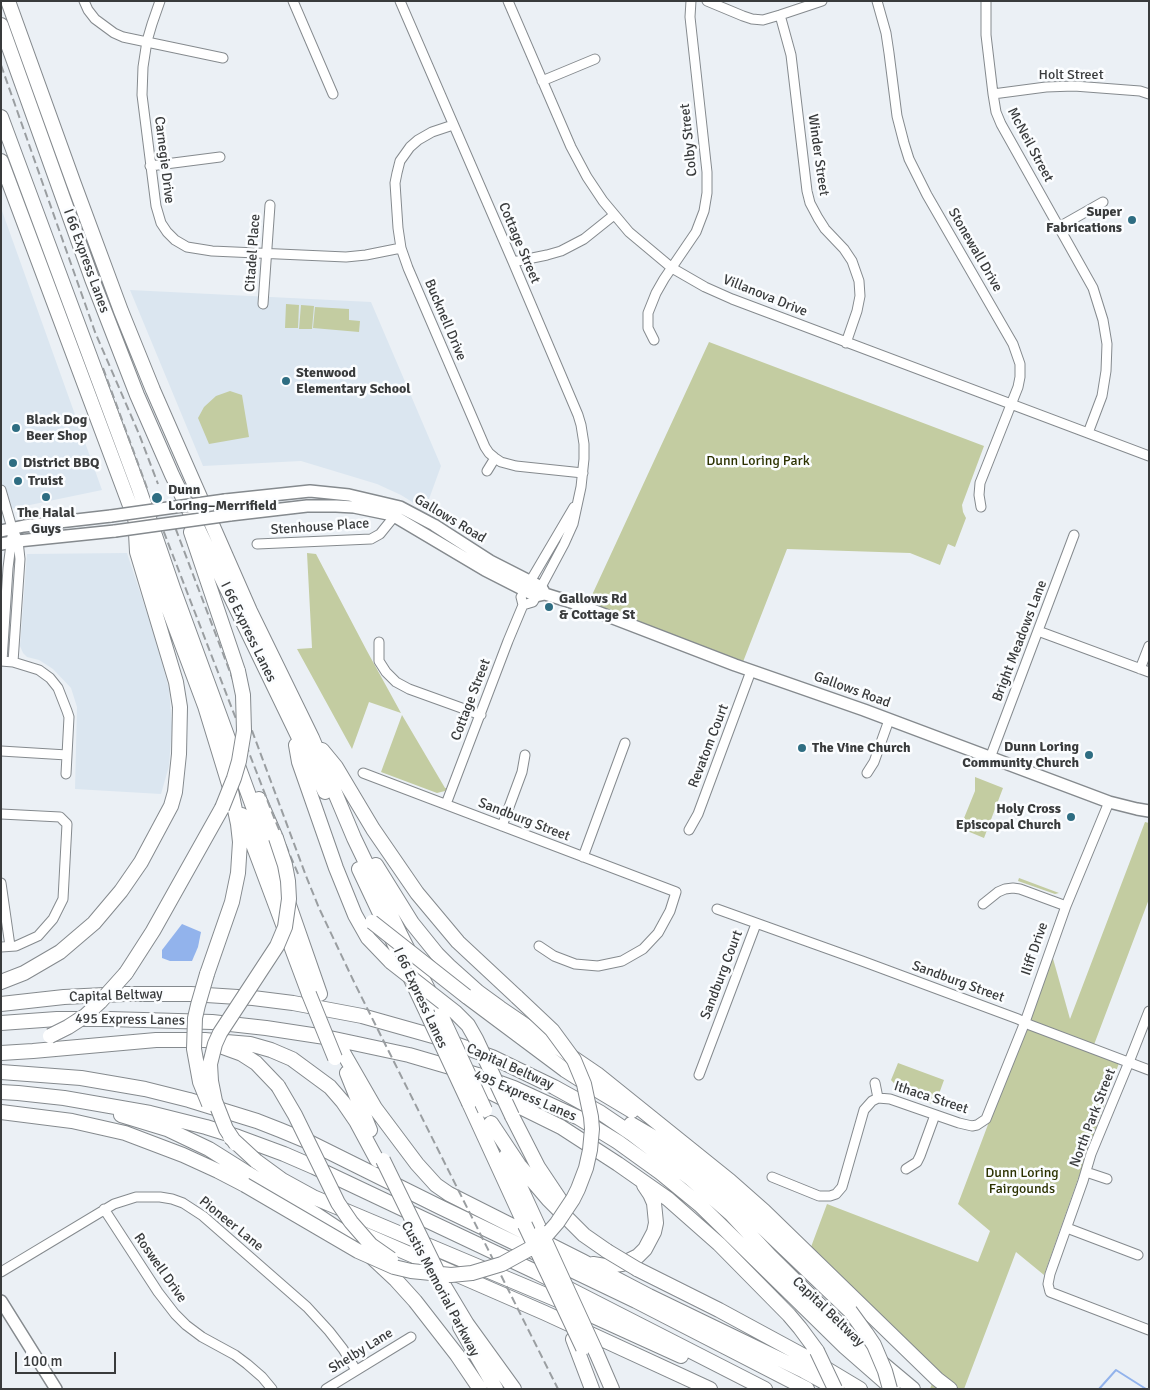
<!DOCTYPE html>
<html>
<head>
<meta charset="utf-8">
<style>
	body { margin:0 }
	#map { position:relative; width:1150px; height:1390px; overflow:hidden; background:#ebf0f5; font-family:Signika,sans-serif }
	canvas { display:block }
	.frame { position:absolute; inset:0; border:2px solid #393b3c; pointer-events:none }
	.scale { position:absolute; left:15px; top:1352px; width:101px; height:22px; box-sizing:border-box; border:2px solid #393b3c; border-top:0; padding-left:6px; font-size:15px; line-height:18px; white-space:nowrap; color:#393b3c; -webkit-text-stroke:4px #fbfdff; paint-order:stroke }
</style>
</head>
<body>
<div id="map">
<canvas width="1150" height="1390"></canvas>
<div class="frame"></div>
<div class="scale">100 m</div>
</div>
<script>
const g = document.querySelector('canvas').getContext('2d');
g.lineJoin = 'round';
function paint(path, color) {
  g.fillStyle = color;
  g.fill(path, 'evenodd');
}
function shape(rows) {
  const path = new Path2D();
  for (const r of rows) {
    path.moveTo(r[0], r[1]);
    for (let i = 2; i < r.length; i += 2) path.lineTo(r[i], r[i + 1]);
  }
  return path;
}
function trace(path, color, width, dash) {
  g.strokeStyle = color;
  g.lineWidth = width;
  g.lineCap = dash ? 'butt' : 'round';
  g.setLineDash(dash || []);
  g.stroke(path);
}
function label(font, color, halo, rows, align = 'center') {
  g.font = font + ' Signika,sans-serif';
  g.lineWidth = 5;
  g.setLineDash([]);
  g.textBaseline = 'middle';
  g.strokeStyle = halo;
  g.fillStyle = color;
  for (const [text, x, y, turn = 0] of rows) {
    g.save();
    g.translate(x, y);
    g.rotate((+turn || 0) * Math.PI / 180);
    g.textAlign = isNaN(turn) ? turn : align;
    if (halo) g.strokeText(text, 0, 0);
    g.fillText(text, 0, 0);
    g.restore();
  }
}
paint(shape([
	[1,208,102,490,1,511,2,504],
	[130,290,371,302,441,466,425,510,401,495,377,484,301,461,203,466],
	[127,553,149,619,161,659,169,689,172,726,169,766,161,794,75,789,77,707,71,688,53,669,39,660,27,657,23,653,20,646,27,554]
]), '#dbe6f0');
paint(shape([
	[286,304,299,305,298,328,285,328],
	[301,305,314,306,312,329,299,329],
	[315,307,349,309,349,320,360,321,359,332,313,328],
	[709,342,984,446,962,505,963,512,966,518,955,547,948,544,940,565,910,553,787,549,741,667,586,608],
	[230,391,242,395,249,437,209,444,198,418,204,407,216,396],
	[307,553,316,554,367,651,401,713,369,702,352,749,297,649,312,648],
	[402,715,445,788,447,788,445,791,437,793,381,772],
	[975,777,1003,788,984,838,960,828,975,791],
	[1145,822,1149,823,1149,899,1092,1050,1119,1063,1044,1275,1016,1252,964,1389,930,1389,936,1373,922,1362,811,1247,827,1204,978,1262,990,1231,958,1204,1052,955,1070,1019],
	[1019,878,1059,893,1055,894,1018,881],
	[898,1063,944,1080,935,1105,904,1094,891,1080]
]), '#c3cca1');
paint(shape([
	[182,924,201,932,198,947,192,961,170,961,162,958,162,950]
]), '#92b3ec');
trace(shape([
	[1099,1389,1116,1370,1146,1389]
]), '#92b3ec', 2);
const minor = shape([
	[84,1,88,10,95,19,114,33,123,37,223,58],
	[160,1,152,24,147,41,143,67,142,95,156,206,161,223,167,232,175,240,187,247,212,251,346,257,366,255,401,248],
	[293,1,333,94],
	[400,1,513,262,578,415,581,425,584,444,584,459,581,487,573,524,564,544,533,602,523,605],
	[508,1,571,147,587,177,603,201,629,232,672,268,705,287,732,299,1149,456],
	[707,1,743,16,752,19,763,20,780,15,822,1],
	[877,1,886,33,889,53,897,116,904,143,909,159,927,195,1013,344,1020,364,1020,377,1018,387,980,483,979,495,981,507],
	[986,1,986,35,993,94,996,112,1001,124,1093,288,1103,320,1107,344,1106,371,1102,396,1088,433],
	[780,15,791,55,807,191,810,203,818,218,825,229,844,249,852,261,859,281,860,296,857,311,846,343],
	[542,81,595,59],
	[993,94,1046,87,1074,86,1140,91,1149,94],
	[453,125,432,132,418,140,410,147,400,161,397,173,395,183,398,228,401,248,408,268,485,447,489,453,495,458,501,462,516,466,583,473],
	[150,166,220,157],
	[1059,227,1103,202],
	[513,262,547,255,561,251,584,239,614,215],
	[263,304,270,205],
	[654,340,648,328,648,313,656,293,664,279,696,232,704,211,707,193,707,172,690,17,691,1],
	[487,471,495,458],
	[1,490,12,528,18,541,20,559,13,662],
	[257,544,371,539,380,534,397,513],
	[1038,631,1149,672],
	[379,642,379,661,386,672,396,682,409,689,481,715],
	[1,661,13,662,39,670,50,678,58,688,67,711,69,717,66,774],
	[2,661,8,568,12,536],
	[1140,669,1149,646],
	[1,751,67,755],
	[990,758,1074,535],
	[363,773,676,892,670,911,658,933,643,949,622,961,598,966,575,964,554,956,539,946],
	[867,773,874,762,889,720],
	[446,804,508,641,523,605,521,597,574,507],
	[1,814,60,817,67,824,63,899,53,919,38,936,16,946,1,947],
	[502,826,522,772,525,755],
	[689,830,698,814,751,671],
	[583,857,625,743],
	[1,883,10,946],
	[983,904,998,892,1005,889,1013,888,1020,889,1066,906],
	[717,909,862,961,1018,1019,1030,1025,1149,1070],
	[1149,1011,1129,1062,1091,1154,1083,1181,1050,1274,1048,1284,1050,1292,1149,1330],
	[699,1075,756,924],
	[875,1083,878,1098],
	[906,1169,917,1162,920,1156,935,1115],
	[1086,1172,1107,1179],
	[772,1177,819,1196,830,1196,836,1194,842,1187,864,1110,872,1101,878,1098,890,1099,959,1123,972,1126,977,1125,986,1119,1025,1022,1066,906,1109,802],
	[104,1209,158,1292,175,1314,186,1325,202,1337,235,1355,247,1364,262,1377,272,1389],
	[1067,1228,1138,1255],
	[1,1272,114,1204,136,1197,160,1197,172,1199,183,1203,203,1216,307,1307,329,1331,343,1349,356,1370],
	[326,1389,411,1337]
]);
const major = shape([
	[225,500,310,491,349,495,400,507,434,525,490,561,541,587,545,594],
	[230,515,307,506,336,506,354,507,388,514,394,516,485,570,536,596,545,594,574,603,735,665,864,710,1109,802,1137,809,1149,811],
	[1,531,24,526,111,516],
	[1,544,18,541,115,531],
	[1,1301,56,1389]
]);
const highway = shape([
	[8,1,74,184,121,311,153,390,250,611,312,738,354,838,400,934,441,1015],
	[1,25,92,279,137,395,172,475,325,792],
	[1,117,138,486,173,588,289,905,320,994],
	[1,161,205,706,231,791,238,824,240,842,238,873,232,902,207,974],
	[191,532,238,671],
	[296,745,299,762,336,868,355,915,368,938,391,962],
	[322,750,336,767,373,829,417,893,458,942,517,997],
	[259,799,276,838],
	[242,815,309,994],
	[376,865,412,923,437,954,449,966,478,992,500,1008,597,1074,730,1181,764,1211,937,1379,950,1389],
	[359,869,427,1013],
	[126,973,153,931,222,808],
	[1,982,24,973,60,952,94,923,121,891,141,862,171,806,175,792,179,754,180,707,176,682,137,552,136,533],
	[466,996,565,1070,587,1084,632,1111],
	[1,1004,64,997,125,994,191,994,253,998,293,1003,362,1016,433,1036,492,1057,554,1087,601,1113,632,1134,691,1179,731,1214,770,1256,858,1343,913,1389],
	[1,1023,57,1019,109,1019,212,1022,266,1028,325,1037,409,1055,481,1076,514,1088,579,1118,618,1142,661,1173,700,1205,845,1347,893,1389],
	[337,1042,375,1108,417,1164,436,1185,449,1194,582,1261,649,1296,804,1371,837,1389],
	[220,1046,242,1054,256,1063,278,1086],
	[1,1053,33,1051,156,1040,205,1040,226,1042,250,1044,271,1050,292,1059,330,1087,343,1102,356,1121,377,1160],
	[1,1072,81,1078,145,1089,189,1100,257,1121,280,1130,309,1142,440,1207,636,1301,807,1389],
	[347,1073,370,1130],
	[466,1081,492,1093,561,1127,618,1164,668,1199,719,1244,789,1315,800,1328,817,1351],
	[1,1092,18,1093,64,1098,150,1113,206,1127,238,1137,284,1154,314,1167,536,1272,765,1389],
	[469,1103,525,1225],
	[1,1112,72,1121,125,1133,183,1155,218,1171,245,1185],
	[121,1115,167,1129,209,1149,252,1176,317,1215,350,1237,396,1280,415,1301,457,1355,480,1389],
	[512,1116,538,1167,562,1203],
	[491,1123,519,1165,548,1199,584,1235,607,1251],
	[631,1124,667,1145,683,1156,715,1182,850,1311],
	[506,1156,541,1232],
	[256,1161,282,1180,313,1197,560,1301,681,1356],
	[359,1232,545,1313,710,1389],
	[593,1264,605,1266,622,1264,638,1256,645,1249,654,1232,656,1223,654,1203,650,1194,644,1185],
	[637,1269,719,1310,815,1362,860,1389],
	[443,1284,467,1324,514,1389],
	[460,1327,496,1389],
	[573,1339,592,1389],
	[596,1352,612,1389]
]);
trace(minor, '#858a8e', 11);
trace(major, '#858a8e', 14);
trace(highway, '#858a8e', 16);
trace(minor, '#fff', 9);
trace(major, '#fff', 11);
trace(highway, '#fff', 14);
trace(shape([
	[1,65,95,332,139,434,158,484],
	[103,368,147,488],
	[167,506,238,693,306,876,319,908,355,984,558,1389],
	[155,509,275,820,299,876]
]), '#9a9ea1', 2, [8, 4]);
const majorBridge = shape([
	[111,516,225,500],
	[115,531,230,515]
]);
const highwayBridge = shape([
	[222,808,234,778,239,761,244,731,243,695,238,671],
	[372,922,466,996],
	[391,962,455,1012,468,1025,476,1039,512,1116],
	[207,974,198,1005,195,1018,194,1049,200,1082,209,1104],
	[309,994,335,1058],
	[427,1013,469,1103],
	[441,1015,485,1110],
	[50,1036,68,1027,85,1016,100,1002,126,973],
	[278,1086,295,1115,338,1203,351,1222,371,1245,391,1259],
	[230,1137,256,1161],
	[236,1144,226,1129,215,1101,211,1081,210,1064,215,1044,220,1033,277,946,285,927,289,899,288,881,285,865,276,838],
	[383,1160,442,1281],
	[245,1185,358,1251,394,1267,411,1271,451,1275,472,1273,502,1264,533,1247,544,1238,557,1223,573,1199,578,1189,586,1168,590,1150,592,1129,591,1117,584,1084,574,1060,552,1030,517,997],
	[525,1225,583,1348],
	[541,1232,596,1352],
	[607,1251,637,1269],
	[850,1311,866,1333,874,1345,885,1371,890,1389],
	[817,1351,835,1389]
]);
trace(majorBridge, '#858a8e', 14, []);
trace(highwayBridge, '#858a8e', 16, []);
trace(majorBridge, '#fff', 11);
trace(highwayBridge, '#fff', 14);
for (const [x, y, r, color] of [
	[1132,220,5,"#2e6d82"],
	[286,381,5,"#2e6d82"],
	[16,428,5,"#2e6d82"],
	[13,463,5,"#2e6d82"],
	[18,481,5,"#2e6d82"],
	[46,497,5,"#2e6d82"],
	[157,498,6,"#2e6d82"],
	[549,607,5,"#2e6d82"],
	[802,748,5,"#2e6d82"],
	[1089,755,5,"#2e6d82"],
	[1071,817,5,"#2e6d82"]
]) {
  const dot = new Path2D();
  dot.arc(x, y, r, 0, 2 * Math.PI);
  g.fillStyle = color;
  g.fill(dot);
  trace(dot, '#fbfdff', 2);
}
label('14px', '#393b3c', '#fbfdff', [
	["Holt Street",1071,75],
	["Colby Street",689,140,-96],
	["McNeil Street",1030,145,62],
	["Winder Street",818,155,82],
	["Carnegie Drive",164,160,83],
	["Cottage Street",519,243,67],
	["Stonewall Drive",975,250,60],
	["Citadel Place",253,253,-86],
	["I 66 Express Lanes",86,261,70],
	["Villanova Drive",765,296,22],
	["Bucknell Drive",445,320,67],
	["Gallows Road",450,519,31],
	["Stenhouse Place",320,527,-4],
	["I 66 Express Lanes",248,632,64],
	["Bright Meadows Lane",1020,641,-69],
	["Gallows Road",852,690,20],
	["Cottage Street",471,700,-69],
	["Revatom Court",709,746,-69],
	["Sandburg Street",524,820,21],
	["Iliff Drive",1035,949,-71],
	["Sandburg Court",722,975,-69],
	["Sandburg Street",958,982,20],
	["Capital Beltway",116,996,-2],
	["I 66 Express Lanes",420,998,65],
	["495 Express Lanes",130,1020,1],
	["Capital Beltway",510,1067,24],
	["495 Express Lanes",525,1096,23],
	["Ithaca Street",931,1098,18],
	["North Park Street",1093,1118,-69],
	["Pioneer Lane",231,1224,39],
	["Roswell Drive",160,1268,55],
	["Custis Memorial Parkway",440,1289,62],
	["Capital Beltway",828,1312,44],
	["Shelby Lane",361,1351,-32]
]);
label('bold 14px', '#393b3c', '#fbfdff', [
	["Super",1122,212,"right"],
	["Fabrications",1122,228,"right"],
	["Stenwood",296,373],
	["Elementary School",296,389],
	["Black Dog",26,420],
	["Beer Shop",26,436],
	["District BBQ",23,463],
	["Truist",28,481],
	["Dunn",168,490],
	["Loring–Merrifield",168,506],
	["The Halal",46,513,"center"],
	["Guys",46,529,"center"],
	["Gallows Rd",559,599],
	["& Cottage St",559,615],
	["Dunn Loring",1079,747,"right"],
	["Community Church",1079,763,"right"],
	["The Vine Church",812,748],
	["Holy Cross",1061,809,"right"],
	["Episcopal Church",1061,825,"right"]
], 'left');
label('14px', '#2c3200', '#fbfdff', [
	["Dunn Loring Park",758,461],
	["Dunn Loring",1022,1173],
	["Fairgounds",1022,1189]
]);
</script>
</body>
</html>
